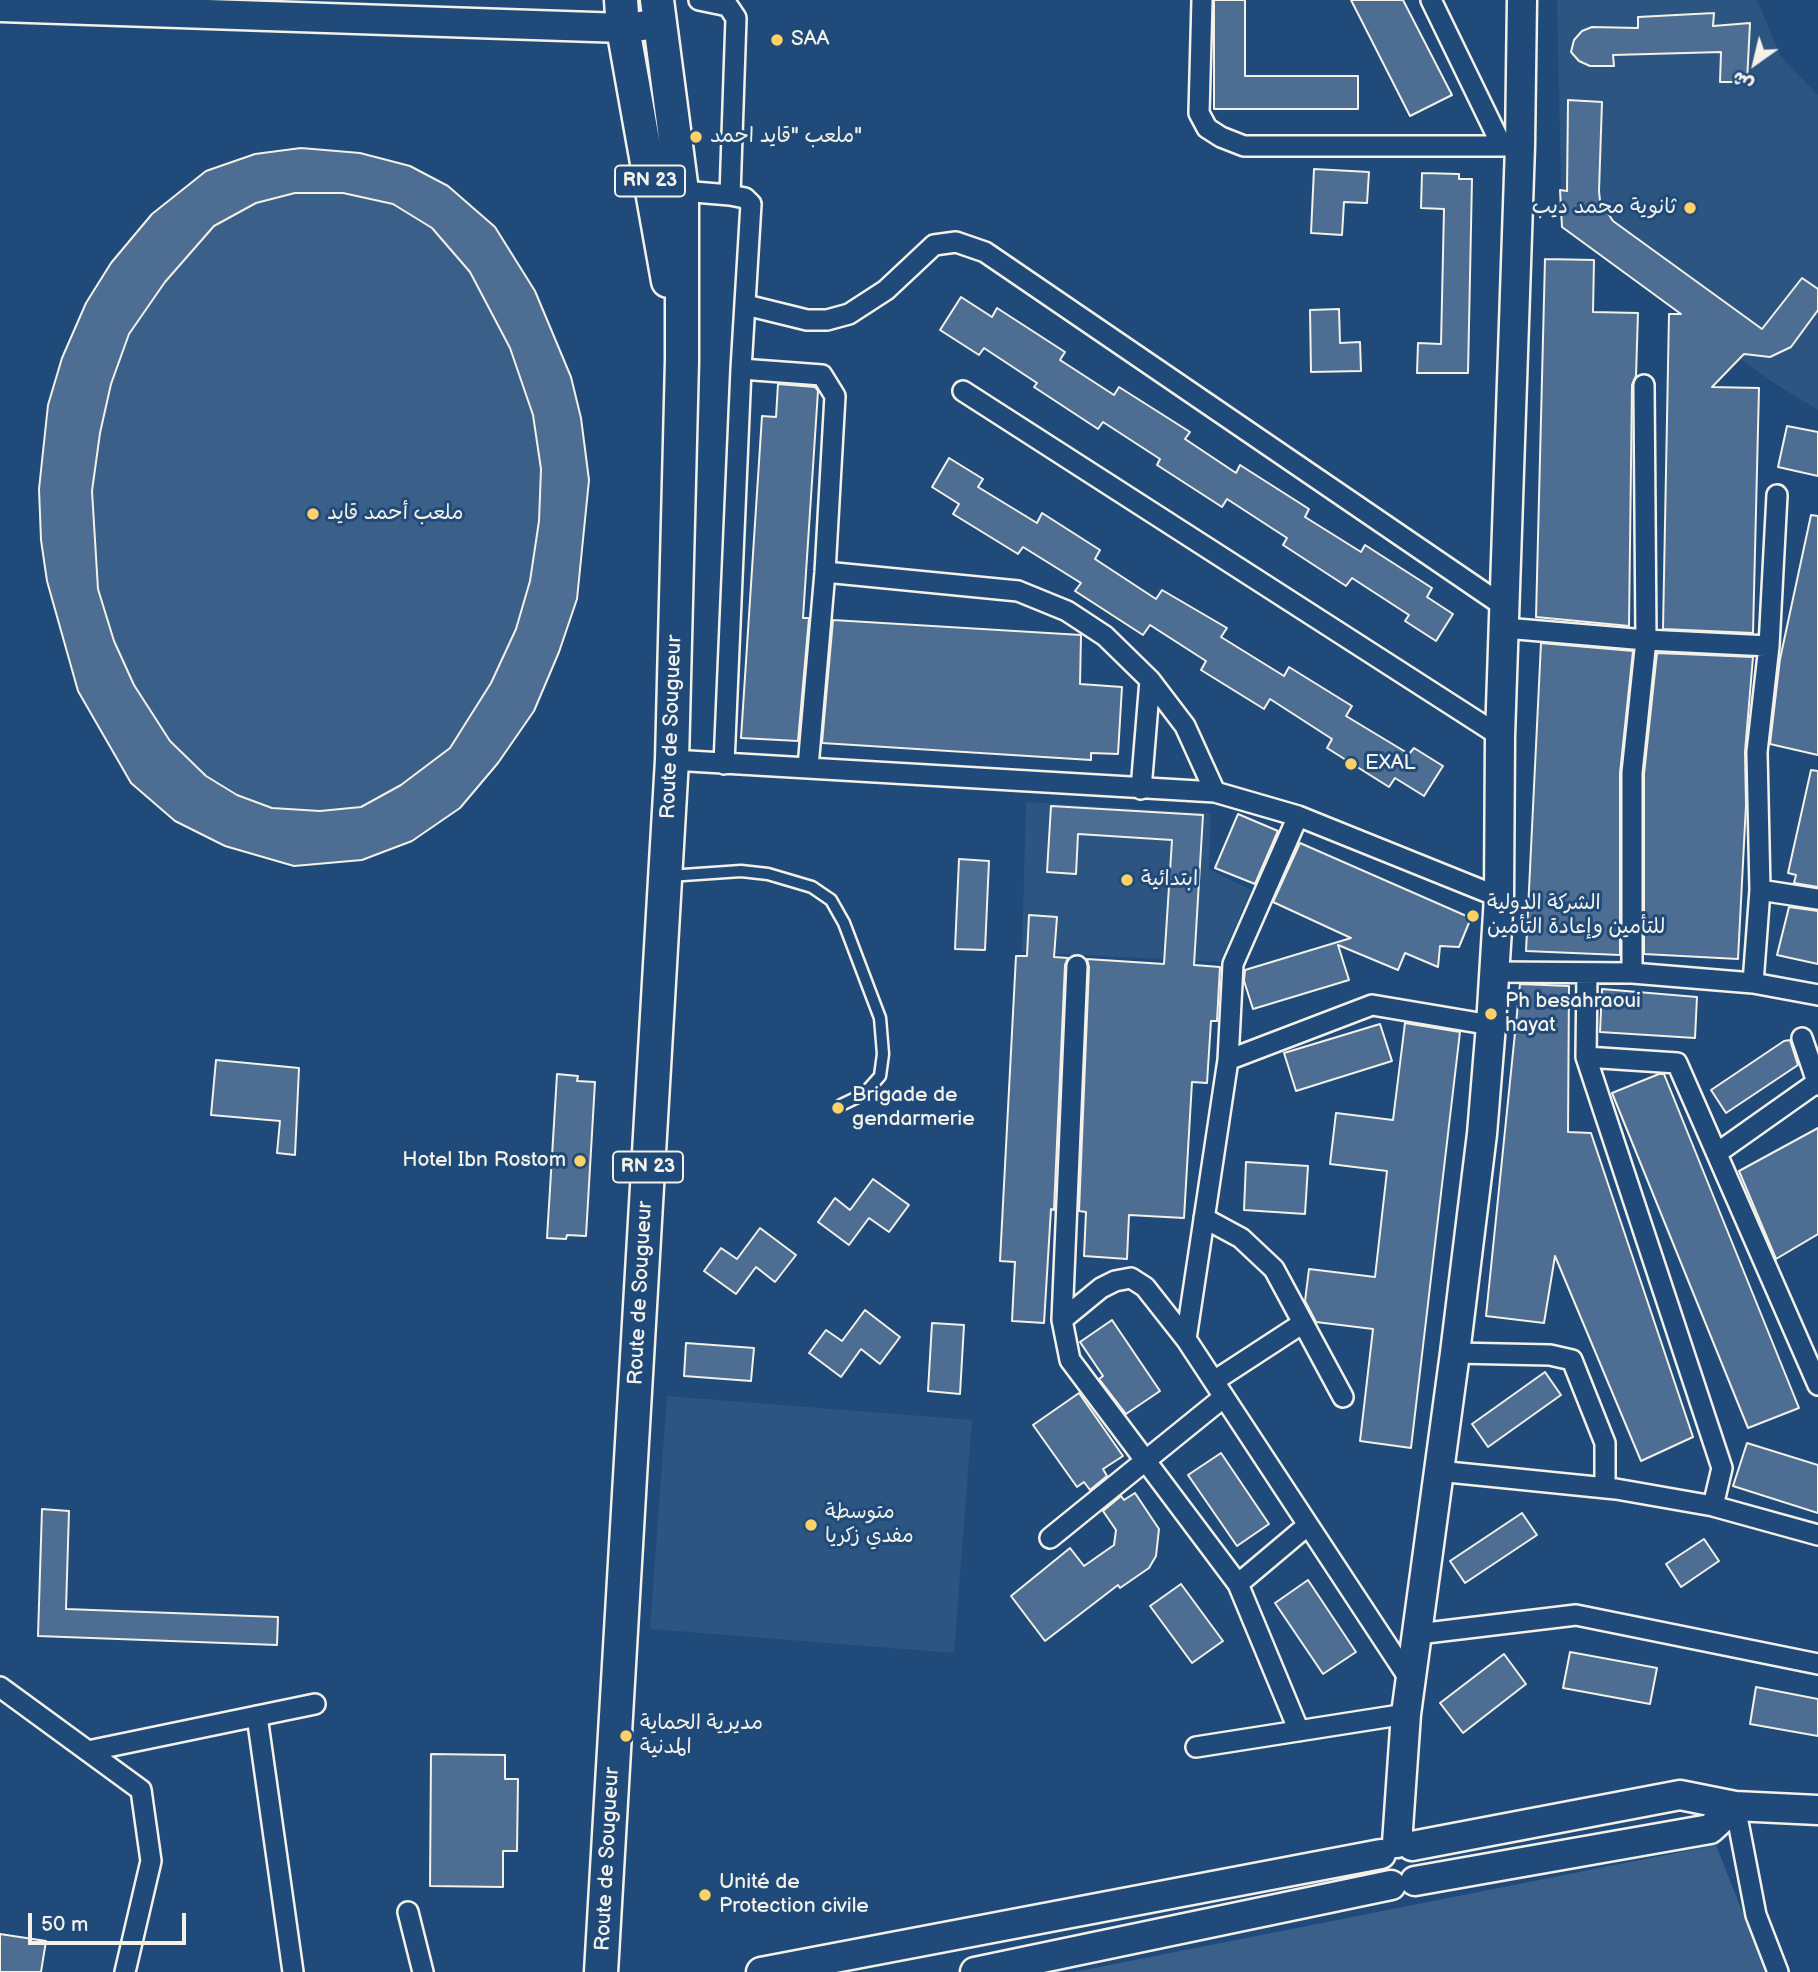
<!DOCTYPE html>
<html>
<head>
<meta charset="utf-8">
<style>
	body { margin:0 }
	#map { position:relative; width:1818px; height:1972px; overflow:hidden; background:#1f4a7a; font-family:"Balsamiq Sans","Playpen Sans Arabic",sans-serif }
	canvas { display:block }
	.north { position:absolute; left:1720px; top:28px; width:70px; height:70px; -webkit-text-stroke:5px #1f4a7a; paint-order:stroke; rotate:214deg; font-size:19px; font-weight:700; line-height:28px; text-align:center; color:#f4f1e8 }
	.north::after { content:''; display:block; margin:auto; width:24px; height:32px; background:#f4f1e8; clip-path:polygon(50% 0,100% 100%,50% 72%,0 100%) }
	.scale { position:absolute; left:28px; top:1913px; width:158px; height:32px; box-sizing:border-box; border:4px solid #f4f1e8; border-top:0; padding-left:9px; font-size:21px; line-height:24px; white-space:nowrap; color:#f4f1e8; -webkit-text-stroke:5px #1f4a7a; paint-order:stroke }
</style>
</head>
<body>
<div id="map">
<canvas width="1818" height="1972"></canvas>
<div class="north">ش</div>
<div class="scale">50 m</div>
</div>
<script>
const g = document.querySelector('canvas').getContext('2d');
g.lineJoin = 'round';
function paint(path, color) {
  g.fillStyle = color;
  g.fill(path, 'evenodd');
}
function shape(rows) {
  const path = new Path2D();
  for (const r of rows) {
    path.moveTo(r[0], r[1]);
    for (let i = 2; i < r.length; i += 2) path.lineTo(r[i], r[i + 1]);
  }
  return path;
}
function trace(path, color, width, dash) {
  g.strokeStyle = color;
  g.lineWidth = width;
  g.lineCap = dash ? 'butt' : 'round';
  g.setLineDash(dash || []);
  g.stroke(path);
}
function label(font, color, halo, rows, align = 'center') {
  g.font = font + ' "Balsamiq Sans","Playpen Sans Arabic",sans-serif';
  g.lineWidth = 6;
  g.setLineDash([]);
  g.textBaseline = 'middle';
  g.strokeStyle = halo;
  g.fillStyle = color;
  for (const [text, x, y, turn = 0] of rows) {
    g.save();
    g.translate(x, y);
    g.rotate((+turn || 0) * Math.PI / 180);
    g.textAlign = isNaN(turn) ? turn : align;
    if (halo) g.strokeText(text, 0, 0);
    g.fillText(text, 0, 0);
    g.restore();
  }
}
paint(shape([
	[1557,0,1757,0,1781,57,1818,95,1818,410,1771,381,1665,304,1668,298,1662,293,1658,297,1562,227],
	[1026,802,1211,813,1209,869,1251,890,1220,962,1022,952],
	[667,1396,972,1420,954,1653,650,1629]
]), '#2d5581');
paint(shape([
	[301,148,360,153,410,166,448,186,495,227,535,291,553,337,589,480,577,599,534,711,412,841,362,860,294,866,225,846,175,821,131,783,78,691,47,581,41,539,39,489,48,405,62,358,86,303,206,171,255,154],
	[1716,1845,1766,1972,1074,1972]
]), '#3a5f88');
const building = shape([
	[1214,0,1245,0,1245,76,1358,76,1358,109,1214,109,1214,0],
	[1351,0,1403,0,1452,95,1410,116,1351,0],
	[1714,13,1713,26,1750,23,1747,82,1720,82,1721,52,1613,55,1614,66,1590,66,1579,61,1571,52,1574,40,1582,31,1592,27,1638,28,1638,17,1714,13],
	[1568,100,1602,102,1599,191,1600,201,1613,221,1762,329,1802,278,1818,289,1818,310,1791,347,1770,357,1744,354,1712,387,1759,388,1753,633,1663,629,1669,314,1681,314,1562,227,1560,190,1567,191,1568,100],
	[301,148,360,153,410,166,448,186,495,227,535,291,571,377,581,418,589,480,577,599,559,652,534,711,498,763,460,808,412,841,362,860,294,866,225,846,175,821,131,783,78,691,47,581,41,540,39,489,48,405,62,358,86,303,111,263,152,214,206,171,255,154,301,148],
	[295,193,343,193,393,204,432,228,470,272,510,348,533,415,541,469,539,521,530,581,516,629,491,683,450,748,401,785,361,807,320,811,272,808,237,795,206,776,170,741,134,685,114,641,98,589,92,491,100,433,111,384,129,334,165,282,214,226,256,203,295,193],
	[1314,169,1369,172,1367,203,1344,202,1342,235,1311,233,1314,169],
	[1422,173,1459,174,1459,179,1472,179,1468,373,1417,373,1418,343,1441,344,1444,209,1421,208,1422,173],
	[1545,259,1594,260,1593,312,1638,313,1636,376,1632,385,1629,626,1536,617,1545,259],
	[961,297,992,317,997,308,1065,352,1060,360,1114,395,1119,387,1190,432,1185,439,1236,473,1240,465,1309,509,1305,517,1361,552,1365,545,1432,588,1427,597,1453,614,1436,641,1405,621,1409,615,1352,578,1346,586,1283,545,1287,538,1227,499,1222,507,1157,465,1160,459,1103,422,1098,429,1034,387,1037,383,984,348,979,355,940,330,961,297],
	[1339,309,1340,343,1360,342,1361,371,1311,372,1310,310,1339,309],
	[778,384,815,387,818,391,803,618,809,618,798,741,741,738,762,416,776,417,778,384],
	[1787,426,1818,432,1818,476,1778,467,1787,426],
	[949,458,983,479,978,487,1037,523,1042,513,1100,550,1095,559,1156,599,1162,590,1227,628,1221,637,1284,676,1289,667,1352,706,1346,716,1409,754,1414,748,1443,766,1424,796,1395,778,1389,787,1327,748,1332,739,1270,699,1264,709,1201,670,1206,661,1150,625,1143,635,1075,591,1081,583,1023,547,1018,554,953,514,959,504,932,487,949,458],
	[1811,515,1818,516,1818,755,1770,744,1780,659,1811,515],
	[833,620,1081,635,1080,684,1122,687,1118,754,1091,753,1091,760,822,743,833,620],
	[1541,643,1633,651,1620,773,1620,955,1526,951,1541,643],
	[1657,653,1753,657,1745,752,1746,805,1738,959,1644,954,1644,774,1657,653],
	[1811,770,1818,771,1818,887,1794,883,1796,875,1788,873,1811,770],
	[1051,806,1203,815,1194,965,1220,967,1217,1021,1211,1021,1207,1083,1192,1082,1184,1218,1129,1215,1127,1259,1084,1256,1086,1212,1079,1211,1089,967,1087,959,1164,964,1172,840,1078,834,1076,874,1047,872,1051,806],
	[1238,814,1278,831,1255,884,1215,868,1238,814],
	[1300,843,1471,918,1459,947,1440,946,1438,967,1405,953,1398,970,1338,945,1349,980,1253,1009,1244,981,1245,970,1351,938,1273,902,1300,843],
	[959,859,989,861,985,950,955,949,959,859],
	[1789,907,1818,911,1818,964,1777,955,1789,907],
	[1029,915,1057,917,1054,957,1068,958,1065,965,1054,1210,1051,1209,1044,1323,1012,1321,1015,1262,1000,1261,1016,956,1027,956,1029,915],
	[1520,984,1569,986,1568,1132,1591,1133,1693,1437,1641,1461,1555,1256,1544,1323,1486,1316,1520,984],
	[1602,989,1697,997,1695,1038,1600,1032,1602,989],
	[1405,1023,1460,1032,1411,1448,1360,1441,1373,1329,1316,1322,1305,1301,1309,1269,1375,1277,1387,1171,1330,1164,1336,1113,1393,1120,1405,1023],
	[1380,1024,1392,1061,1296,1091,1284,1053,1380,1024],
	[1790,1040,1798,1065,1726,1113,1711,1090,1784,1041,1790,1040],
	[216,1060,299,1068,295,1155,277,1153,280,1121,211,1115,216,1060],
	[557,1074,578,1076,577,1081,595,1082,586,1236,567,1235,566,1239,547,1238,557,1074],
	[1659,1074,1664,1074,1799,1408,1748,1428,1612,1093,1659,1074],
	[1818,1128,1818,1234,1776,1259,1739,1171,1818,1128],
	[1246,1162,1308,1166,1305,1214,1244,1210,1246,1162],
	[873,1179,909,1205,889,1232,869,1218,849,1245,818,1222,835,1198,850,1210,873,1179],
	[760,1228,796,1255,775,1282,756,1267,736,1294,704,1271,721,1248,737,1259,760,1228],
	[865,1310,900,1337,880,1364,861,1349,841,1377,809,1353,826,1330,842,1341,865,1310],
	[1112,1320,1160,1391,1126,1414,1099,1379,1103,1376,1080,1342,1112,1320],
	[932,1323,964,1325,960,1394,928,1391,932,1323],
	[686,1343,754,1348,751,1381,684,1376,686,1343],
	[1545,1372,1561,1395,1488,1447,1472,1424,1545,1372],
	[1079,1393,1123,1456,1103,1469,1107,1476,1090,1490,1084,1482,1077,1487,1033,1425,1079,1393],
	[1747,1443,1818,1465,1818,1513,1733,1486,1747,1443],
	[1221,1453,1269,1524,1237,1546,1188,1475,1221,1453],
	[1135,1493,1159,1529,1156,1556,1149,1568,1120,1588,1118,1585,1045,1641,1011,1596,1070,1548,1084,1566,1114,1545,1116,1530,1103,1511,1121,1496,1124,1500,1135,1493],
	[42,1509,69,1511,66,1609,278,1617,277,1645,38,1636,42,1509],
	[1522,1513,1537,1535,1465,1583,1450,1561,1522,1513],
	[1704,1539,1719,1561,1681,1587,1666,1564,1704,1539],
	[1308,1580,1356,1652,1323,1674,1275,1603,1308,1580],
	[1181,1584,1223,1641,1192,1663,1150,1606,1181,1584],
	[1570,1652,1657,1668,1650,1704,1563,1688,1570,1652],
	[1504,1654,1526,1684,1463,1733,1440,1703,1504,1654],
	[1756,1687,1818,1699,1818,1736,1750,1724,1756,1687],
	[431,1754,505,1755,505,1779,518,1779,517,1851,503,1851,503,1887,430,1886,431,1754],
	[0,1934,46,1941,41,1972,0,1972,0,1934]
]);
paint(building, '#4d6e92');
trace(building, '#f4f1e8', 2);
const lane = shape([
	[669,876,741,871,768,874,812,887,831,900,844,923,880,1018,883,1054,880,1076,864,1094,841,1105]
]);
const street = shape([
	[699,0,728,6,736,18,730,195],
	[1202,0,1199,113,1207,128,1221,137,1244,146,1520,146],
	[1431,0,1501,144],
	[682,191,730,195,745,198,751,204,741,369,724,764],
	[746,305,807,320,827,320,849,314,886,290,934,245,956,242,985,252,1505,607],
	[741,369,822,375,835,396,825,572,808,767],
	[963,391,1500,736],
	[825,572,1018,591,1067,611,1105,636,1150,680,1185,726,1215,792],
	[1505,628,1646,640,1769,646],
	[672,760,1215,792,1298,816,1499,897],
	[1141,789,1150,680],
	[1760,890,1818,899],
	[1077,966,1062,1320,1070,1360,1238,1584,1299,1731],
	[1495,972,1632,973,1753,983,1818,995],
	[1587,973,1586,1057,1722,1468,1713,1506],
	[1632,973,1632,773,1646,640,1644,385],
	[1753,983,1760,890,1757,752,1769,646,1777,495],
	[1802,1038,1818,1085],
	[1586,1057,1677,1063,1818,1385],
	[1228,1060,1372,1005,1491,1025],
	[1717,1153,1816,1083],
	[1204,1218,1241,1238,1274,1269,1343,1397],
	[1062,1320,1101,1288,1115,1281,1131,1278,1145,1287,1186,1339,1412,1683],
	[1186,1339,1228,1060,1233,964,1298,816],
	[1455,1353,1550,1355,1572,1360,1605,1443,1605,1488],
	[1214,1381,1303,1323],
	[1438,1471,1616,1489,1713,1506,1818,1535],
	[1050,1538,1224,1397],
	[1238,1584,1308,1525],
	[1418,1634,1576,1615,1818,1664],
	[0,1687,141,1790,151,1861,125,1972],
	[257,1716,293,1972],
	[1196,1747,1406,1714],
	[88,1751,315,1704],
	[1735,1806,1756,1915,1778,1972],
	[408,1912,423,1972]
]);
const secondary = shape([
	[0,7,623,28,659,24],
	[1397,1843,1406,1714,1455,1353,1482,1134,1491,1025,1499,897,1500,736,1520,146,1522,0],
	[1412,1846,1680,1795,1735,1806,1818,1810],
	[1415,1881,1710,1829,1735,1806],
	[761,1972,1381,1854],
	[975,1972,1391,1885]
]);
const primary = shape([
	[621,0,623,28,668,281],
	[601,1972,672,760,682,361,682,191,657,0]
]);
trace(lane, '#f4f1e8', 15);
trace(street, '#f4f1e8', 24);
trace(secondary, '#f4f1e8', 33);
trace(primary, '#f4f1e8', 37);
trace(lane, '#1f4a7a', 10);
trace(street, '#1f4a7a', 19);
trace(secondary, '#1f4a7a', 28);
trace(primary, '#1f4a7a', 32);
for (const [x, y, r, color] of [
	[777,40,7,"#ffd166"],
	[696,137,7,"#ffd166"],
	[1690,208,7,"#ffd166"],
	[313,514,7,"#ffd166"],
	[1351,764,7,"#ffd166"],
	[1127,880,7,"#ffd166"],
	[1473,916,7,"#ffd166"],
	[1491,1014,7,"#ffd166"],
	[838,1108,7,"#ffd166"],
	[580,1161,7,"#ffd166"],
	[811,1525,7,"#ffd166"],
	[626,1736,7,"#ffd166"],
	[705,1895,7,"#ffd166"]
]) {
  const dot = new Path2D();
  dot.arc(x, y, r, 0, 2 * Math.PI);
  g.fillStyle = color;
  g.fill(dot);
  trace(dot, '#1f4a7a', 2.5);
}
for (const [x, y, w] of [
	[650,181,70],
	[648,1167,70]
]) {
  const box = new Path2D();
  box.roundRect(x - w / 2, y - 15.5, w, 31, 5);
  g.fillStyle = '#1f4a7a';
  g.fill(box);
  trace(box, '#f4f1e8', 2);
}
label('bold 19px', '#f4f1e8', null, [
	["RN 23",650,181],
	["RN 23",648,1167]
]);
label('21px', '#f4f1e8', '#1f4a7a', [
	["SAA",791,40],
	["ملعب \"قايد احمد\"",710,137],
	["ثانوية محمد ديب",1676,208,"right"],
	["ملعب أحمد قايد",327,514],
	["EXAL",1365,764],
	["ابتدائية",1141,880],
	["الشركة الدولية",1487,904],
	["للتأمين وإعادة التأمين",1487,928],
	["Ph besahraoui",1505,1002],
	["hayat",1505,1026],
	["Brigade de",852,1096],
	["gendarmerie",852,1120],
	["Hotel Ibn Rostom",566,1161,"right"],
	["متوسطة",825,1513],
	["مفدي زكريا",825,1537],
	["مديرية الحماية",640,1724],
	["المدنية",640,1748],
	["Unité de",719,1883],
	["Protection civile",719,1907]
], 'left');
label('21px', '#f4f1e8', '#1f4a7a', [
	["Route de Sougueur",672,727,-88],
	["Route de Sougueur",641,1293,-87],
	["Route de Sougueur",608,1859,-87]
]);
</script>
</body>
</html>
